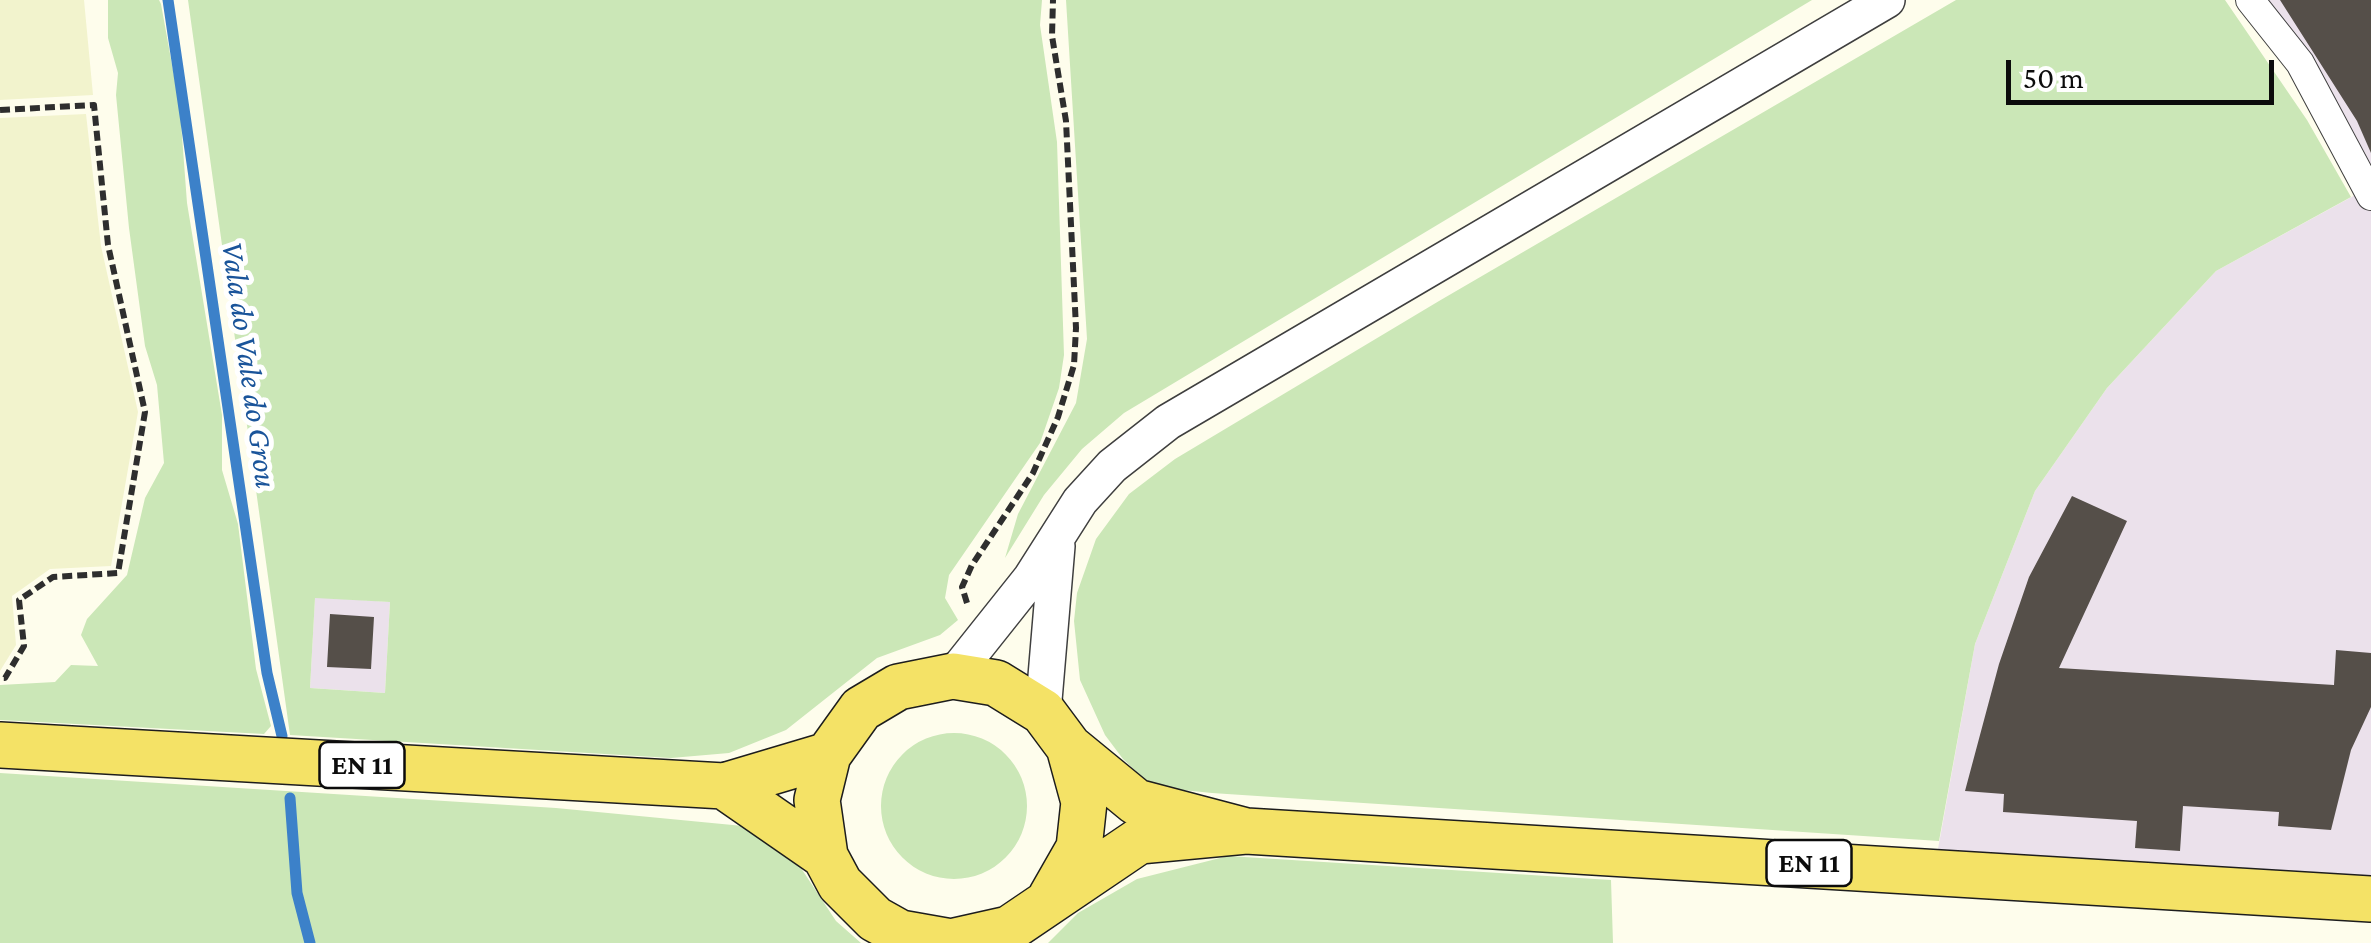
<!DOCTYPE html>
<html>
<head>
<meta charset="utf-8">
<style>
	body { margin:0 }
	#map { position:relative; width:2371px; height:943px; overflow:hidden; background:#fefdec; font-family:"Crimson Pro",serif }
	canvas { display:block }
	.scale { position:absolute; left:2006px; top:60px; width:268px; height:45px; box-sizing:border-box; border:5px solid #0c0c0c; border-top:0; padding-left:12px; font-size:30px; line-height:35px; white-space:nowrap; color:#0c0c0c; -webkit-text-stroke:8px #fff; paint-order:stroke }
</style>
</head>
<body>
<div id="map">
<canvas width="2371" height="943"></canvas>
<div class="scale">50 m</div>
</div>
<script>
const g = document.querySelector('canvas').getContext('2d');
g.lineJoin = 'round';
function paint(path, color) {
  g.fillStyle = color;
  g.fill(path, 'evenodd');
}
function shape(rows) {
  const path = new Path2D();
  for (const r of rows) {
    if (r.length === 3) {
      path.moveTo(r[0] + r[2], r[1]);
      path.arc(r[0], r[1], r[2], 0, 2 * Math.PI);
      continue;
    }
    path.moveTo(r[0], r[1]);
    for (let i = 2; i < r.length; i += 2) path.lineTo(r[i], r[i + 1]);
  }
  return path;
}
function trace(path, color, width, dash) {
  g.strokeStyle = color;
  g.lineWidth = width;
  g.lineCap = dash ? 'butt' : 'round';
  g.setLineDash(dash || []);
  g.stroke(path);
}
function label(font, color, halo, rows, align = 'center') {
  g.font = font + ' "Crimson Pro",serif';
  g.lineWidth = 10;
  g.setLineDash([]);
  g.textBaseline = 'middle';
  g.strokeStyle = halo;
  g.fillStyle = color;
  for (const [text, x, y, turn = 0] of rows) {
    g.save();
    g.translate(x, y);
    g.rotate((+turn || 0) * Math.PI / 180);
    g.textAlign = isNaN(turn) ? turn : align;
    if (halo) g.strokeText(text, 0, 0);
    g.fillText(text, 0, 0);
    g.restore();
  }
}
paint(shape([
	[2250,0,2371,0,2371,885,1936,860,1975,644,2035,491,2107,388,2216,271,2368,188],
	[315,597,390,602,385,693,310,688]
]), '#ebe1eb');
paint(shape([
	[0,0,84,0,93,95,0,100],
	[86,114,101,246,138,412,111,566,50,569,12,596,16,645,0,671,0,118]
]), '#f2f3cd');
paint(shape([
	[108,0,159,0,161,4,180,109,187,203,222,415,222,470,238,524,256,669,271,726,264,734,0,720,0,685,55,682,71,665,98,666,81,635,87,619,127,575,145,498,164,463,157,385,145,346,129,228,116,95,118,73,108,38],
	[188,0,1042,0,1040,25,1057,142,1064,355,1059,388,1040,443,949,575,945,598,958,620,940,635,877,658,786,730,729,753,671,758,290,735],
	[315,598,390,602,385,693,310,688],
	[1066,0,1812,0,1124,413,1082,449,1044,495,1005,558,1018,514,1076,403,1087,339],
	[1956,0,2225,0,2307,120,2351,197,2216,271,2107,388,2035,491,1975,644,1939,841,1212,793,1163,788,1145,780,1123,759,1105,735,1080,680,1074,621,1077,593,1096,539,1129,494,1175,459,1439,301],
	[954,806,73],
	[0,773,556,808,743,826,793,856,836,921,861,943,0,943],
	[1228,856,1611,880,1613,943,1048,943,1078,913,1137,879]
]), '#cbe7b7');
trace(shape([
	[168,0,267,673,282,736],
	[290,798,297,893,310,943]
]), '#3c81c9', 11);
paint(shape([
	[2280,0,2371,0,2371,153,2357,121],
	[2072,496,2127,521,2059,668,2334,685,2336,650,2371,653,2371,707,2351,750,2331,830,2278,826,2279,812,2183,806,2180,851,2135,848,2137,821,2003,812,2004,794,1965,791,1999,664,2029,577],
	[330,614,374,617,371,669,327,667]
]), '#554f49');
const minor = shape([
	[2250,0,2300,63,2371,196]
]);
const tertiary = shape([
	[953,676,1031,578,1080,501,1112,466,1168,422,1887,0],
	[1043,712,1057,546]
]);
const primary = shape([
	[0,745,724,786,828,755],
	[724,786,825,856],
	[1246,831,1136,802,1069,747,1043,712,996,683,953,676,898,687,861,709,828,755,817,800,825,856,840,884,875,919,900,933,951,942,1009,929,1139,841,1246,831,2371,899],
	[1051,897,1079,848,1084,802,1069,747]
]);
trace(minor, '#3f3f3f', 30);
trace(tertiary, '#3f3f3f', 38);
trace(primary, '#1d1d1d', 48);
trace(shape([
	[0,110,94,105,108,245,145,412,118,573,53,577,19,600,24,646,5,678,0,678],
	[967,603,962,587,972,565,1033,473,1058,417,1074,365,1076,328,1066,121,1052,36,1053,0]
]), '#2e2e2e', 6, [10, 5]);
trace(minor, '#fff', 28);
trace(tertiary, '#fff', 35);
trace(primary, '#f4e266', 45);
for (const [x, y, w] of [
	[362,765,85],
	[1809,863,85]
]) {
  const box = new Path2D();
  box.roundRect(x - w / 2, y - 23, w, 46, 8);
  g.fillStyle = '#fff';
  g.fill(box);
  trace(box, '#0c0c0c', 2.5);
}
label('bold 28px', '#0c0c0c', null, [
	["EN 11",362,765],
	["EN 11",1809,863]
]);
label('italic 32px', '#1a549a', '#fff', [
	["Vala do Vale do Grou",249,365,82]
]);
</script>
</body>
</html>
